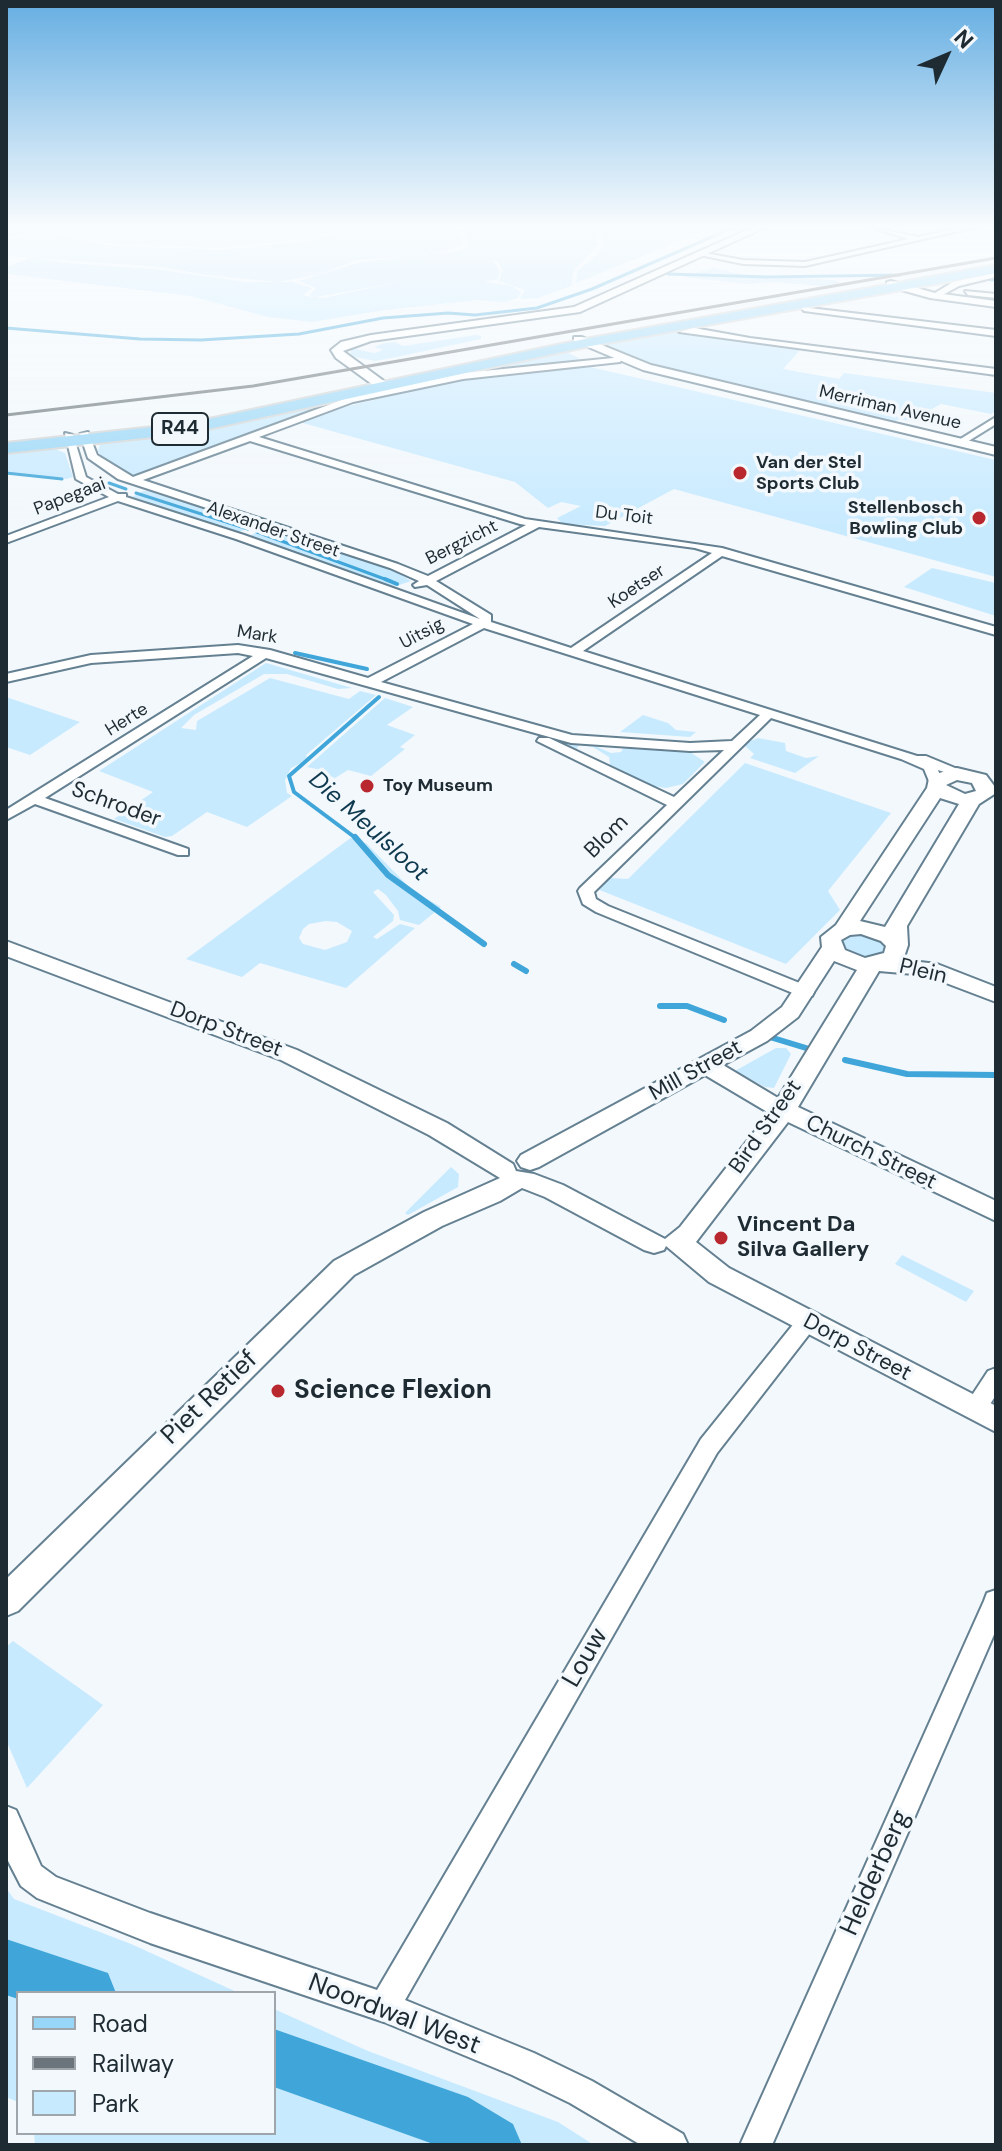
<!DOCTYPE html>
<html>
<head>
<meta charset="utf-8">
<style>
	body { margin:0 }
	#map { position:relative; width:1002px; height:2151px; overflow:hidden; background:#f2f8fc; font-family:"DM Sans",sans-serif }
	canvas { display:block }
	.frame { position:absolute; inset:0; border:8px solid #1f2b32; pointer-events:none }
	.legend { position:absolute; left:16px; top:1991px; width:260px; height:144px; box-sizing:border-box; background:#f2f8fc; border:2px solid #9ea6ab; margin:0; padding:10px 14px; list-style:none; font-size:24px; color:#1f2b32 }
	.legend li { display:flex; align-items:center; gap:16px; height:40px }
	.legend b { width:40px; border:2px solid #9ea6ab }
	.north { position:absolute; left:906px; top:16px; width:80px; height:80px; -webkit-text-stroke:6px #f2f8fc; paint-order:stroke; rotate:46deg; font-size:22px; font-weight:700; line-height:32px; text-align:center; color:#1f2b32 }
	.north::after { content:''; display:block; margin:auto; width:28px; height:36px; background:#1f2b32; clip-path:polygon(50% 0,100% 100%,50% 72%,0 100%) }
</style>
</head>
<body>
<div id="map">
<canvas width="1002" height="2151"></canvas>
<div class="frame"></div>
<ul class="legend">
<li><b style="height:10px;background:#97d6f7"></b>Road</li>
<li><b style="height:10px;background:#6a747a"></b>Railway</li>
<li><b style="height:22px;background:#c8eaff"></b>Park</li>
</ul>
<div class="north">N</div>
</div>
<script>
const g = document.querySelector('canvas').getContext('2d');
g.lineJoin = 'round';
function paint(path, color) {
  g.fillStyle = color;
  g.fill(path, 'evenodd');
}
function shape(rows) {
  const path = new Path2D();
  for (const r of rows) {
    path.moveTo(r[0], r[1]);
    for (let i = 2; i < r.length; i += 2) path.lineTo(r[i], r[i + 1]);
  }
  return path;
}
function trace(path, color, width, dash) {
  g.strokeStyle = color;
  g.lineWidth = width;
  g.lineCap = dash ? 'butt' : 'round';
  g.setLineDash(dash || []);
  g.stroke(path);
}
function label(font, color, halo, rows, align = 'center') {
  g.font = font + ' "DM Sans",sans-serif';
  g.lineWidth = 7;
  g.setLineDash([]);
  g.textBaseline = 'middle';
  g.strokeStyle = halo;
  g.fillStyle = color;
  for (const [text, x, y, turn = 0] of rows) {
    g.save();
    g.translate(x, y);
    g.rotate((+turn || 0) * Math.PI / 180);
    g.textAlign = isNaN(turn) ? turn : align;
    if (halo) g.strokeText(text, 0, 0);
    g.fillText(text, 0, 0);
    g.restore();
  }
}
paint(shape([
	[6,226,351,226,304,239,219,248,114,244,63,233,6,236],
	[357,226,454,226,464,245,426,256,356,260,321,274,277,282,206,275,160,267,6,256,6,239,39,234,64,235,105,245,222,250,306,241],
	[462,226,597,227,597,246,574,270,571,286,538,298,520,299,525,290,499,281,502,270,498,261,494,261,500,272,498,279,485,282,512,286,521,293,517,298,504,302,477,300,385,310,312,322,268,317,191,296,6,274,6,267,32,257,66,263,156,269,245,282,292,282,312,288,304,294,305,296,324,298,400,282,315,297,310,295,316,288,299,281,360,262,455,252,470,245],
	[603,226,717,226,576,283,577,271,597,255,603,246],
	[713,268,741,274,834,280,841,283,822,286,774,282,750,284,682,277],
	[691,326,696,327,679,333,801,349,783,369,839,379,844,373,996,393,996,411,991,414,941,404,910,421,900,419,891,423,652,366,600,345],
	[476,335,481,336,481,339,392,358,375,361,350,356,351,348,374,353,383,350,374,347,384,343,395,342,403,346],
	[565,351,584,361,462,372],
	[590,367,996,460,996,577,674,489,605,526,563,524,557,518,581,506,561,502,548,508,515,482,299,422,336,409,436,385,502,374],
	[342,398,345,400,306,411,141,475,129,476,106,463,98,451,100,444,109,441],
	[52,448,65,453,73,477,66,479,6,472,6,451],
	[143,491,151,491,255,526,236,533,130,498],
	[271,529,388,567,411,581,393,587,250,536,260,530],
	[932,568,996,583,996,616,904,587],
	[266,663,352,688,338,689,287,674,264,674,194,715,181,728,196,730,197,721,270,678,349,699,360,691,376,695,306,755,307,757,301,763,291,768,285,780,287,793,292,796,247,827,207,812,172,836,165,837,114,819,153,792,99,771],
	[6,697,71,719,80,722,30,755,6,747],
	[385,698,413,707,387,725,415,735,400,747,405,749,371,776,348,770,335,778,328,775,326,771,307,767],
	[643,715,668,723,676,730,696,732,690,737,620,732],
	[758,738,785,743,786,751,806,758,819,756,795,773,750,758,754,754,745,746,746,743],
	[553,739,593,745,611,753,621,752,623,748,690,752,705,762,683,784,666,788,653,786,610,765,609,757,593,747,579,745,576,750],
	[745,763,891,813,828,891,840,910,786,964,597,889,610,878,628,879],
	[352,837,367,844,413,891,441,907,419,925,400,920,398,911,386,895,378,889,373,892,394,915,393,921,373,937,377,939,400,924,415,928,346,988,260,963,242,977,186,959],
	[326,921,337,922,352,931,347,942,325,950,303,944,299,938,303,929,309,924],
	[856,931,888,943,884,955,864,959,843,950,841,940],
	[776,1048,786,1048,791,1054,774,1088,765,1087,735,1071],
	[451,1167,459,1174,458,1187,408,1215,405,1213],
	[902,1255,974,1291,966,1302,895,1264],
	[13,1641,103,1705,27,1788,6,1740,6,1647],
	[6,1888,14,1899,131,1944,239,1993,18,1993,18,2102,6,2097],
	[274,2009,368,2051,558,2122,594,2145,35,2145,34,2133,274,2133]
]), '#c8eaff');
trace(shape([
	[668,274,766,277,900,275],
	[991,280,996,280],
	[6,328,140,339,201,340,299,334,383,318,448,313,475,315,537,308,592,289,737,226],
	[6,473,62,479],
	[109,483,126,489],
	[136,493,248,529],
	[257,532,390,581]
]), '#40a6d9', 3);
trace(shape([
	[385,579,397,584],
	[295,653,367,669],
	[357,839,294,792,289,776,379,697]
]), '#40a6d9', 4);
trace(shape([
	[355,837,388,875,484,944],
	[514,964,526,971],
	[660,1006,687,1006,724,1020],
	[773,1038,806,1048],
	[845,1060,907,1074,996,1075]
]), '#40a6d9', 6);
paint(shape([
	[6,1939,108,1973,116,1993,18,1993,18,1999,6,1995,6,1939],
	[274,2029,468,2097,513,2124,522,2145,436,2145,274,2087,274,2029]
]), '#40a6d9');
const minor = shape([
	[866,226,918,237,969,226,981,226,805,266,743,264,695,254,699,252,743,260,805,262,909,239,866,226],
	[996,273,996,277,959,286,937,298,930,296,953,282,996,273],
	[965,291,996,294,996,298,968,295,965,291],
	[801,307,996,330,996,336,804,311,801,307],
	[694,328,750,338,996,369,996,375,679,332,694,328],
	[623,357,620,362,463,379,353,402,259,437,525,519,722,548,996,627,996,635,722,556,583,651,917,756,926,756,972,775,965,779,938,770,943,783,941,786,931,786,924,769,901,759,771,718,594,892,596,899,608,906,812,988,814,992,812,996,800,996,596,912,583,904,578,891,580,888,667,805,537,741,539,738,549,738,674,797,724,750,690,751,571,743,266,658,45,798,188,849,188,855,178,855,35,804,6,820,6,810,253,656,238,653,91,663,6,682,6,674,91,655,238,645,270,650,368,678,473,624,236,539,118,501,6,543,6,536,109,497,76,479,65,433,73,435,86,477,118,494,126,494,126,497,244,535,480,619,427,585,415,587,413,585,419,581,390,568,118,479,88,458,80,434,88,432,97,455,133,477,350,397,463,373,623,357],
	[250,441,520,524,526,525,428,576,398,564,143,480,250,441],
	[539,527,695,548,712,553,571,648,491,622,491,615,436,581,539,527],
	[484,628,760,715,732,741,690,743,572,735,381,682,484,628],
	[996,417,996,424,962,445,954,443,996,417],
	[807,1314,814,1316,818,1322,814,1328,717,1453,405,2000,534,2053,592,2081,683,2134,688,2145,641,2145,570,2103,512,2075,384,2022,150,1943,37,1898,21,1886,6,1857,6,1806,16,1810,41,1866,56,1877,150,1913,377,1990,701,1439,800,1316,807,1314],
	[996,1368,996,1395,983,1415,975,1418,967,1415,964,1409,967,1403,988,1371,996,1368],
	[996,1590,996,1630,772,2145,740,2145,984,1601,987,1593,996,1590]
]);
const tertiary = shape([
	[756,226,768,226,580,312,371,341,343,351,388,384,388,390,380,390,336,358,331,350,341,342,371,335,574,307,756,226],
	[891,281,935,293,996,301,996,307,930,298,887,286,887,282,891,281],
	[574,337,582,337,651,365,996,447,996,455,643,370,574,341,574,337],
	[957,768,986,775,995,787,996,793,979,804,907,926,908,945,903,960,937,964,996,987,996,1002,925,975,879,971,798,1107,996,1201,996,1221,788,1122,696,1242,729,1268,996,1406,996,1432,709,1282,666,1246,664,1250,654,1253,644,1250,545,1197,522,1188,500,1201,442,1226,354,1275,18,1611,6,1616,6,1579,334,1261,424,1212,500,1178,429,1135,281,1060,6,956,6,941,297,1050,447,1123,513,1164,516,1171,534,1174,563,1185,665,1239,680,1227,769,1113,705,1075,539,1167,530,1170,521,1167,517,1161,521,1155,751,1031,782,1007,822,947,821,937,836,925,927,788,929,779,932,775,957,768],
	[957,780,972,783,976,791,965,794,946,785,957,780],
	[940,798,959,804,885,927,860,921,940,798],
	[861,934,881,941,886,946,884,953,865,958,845,950,841,940,850,935,861,934],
	[834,961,857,970,778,1098,723,1065,767,1041,798,1017,834,961]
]);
const primary = shape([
	[996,265,996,273,585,347,190,433,6,453,6,443,190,423,585,339,996,265]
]);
trace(minor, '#648091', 4);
trace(tertiary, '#648091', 4);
trace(primary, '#d2d5d6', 4);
paint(minor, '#fff');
paint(tertiary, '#fff');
paint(primary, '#97d6f7');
trace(shape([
	[6,415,253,386,996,258]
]), '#6a747a', 3);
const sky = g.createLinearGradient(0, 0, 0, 527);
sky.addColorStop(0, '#65aee2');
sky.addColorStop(0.43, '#f9fcfe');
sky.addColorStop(1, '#f9fcfe00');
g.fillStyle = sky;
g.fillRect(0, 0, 1002, 527);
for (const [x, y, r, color] of [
	[740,473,8,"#b8282e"],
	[979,518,8,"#b8282e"],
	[367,786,8,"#b8282e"],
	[721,1238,8,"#b8282e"],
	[278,1391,8,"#b8282e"]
]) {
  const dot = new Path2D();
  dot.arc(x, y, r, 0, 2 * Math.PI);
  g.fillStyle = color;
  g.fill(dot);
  trace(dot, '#f2f8fc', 3);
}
label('18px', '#1f2b32', '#f2f8fc', [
	["Merriman Avenue",890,408,13],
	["Papegaai",70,497,-21],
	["Du Toit",624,516,7],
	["Alexander Street",273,530,19],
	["Bergzicht",462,543,-27],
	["Koetser",637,587,-34],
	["Uitsig",422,634,-28],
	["Mark",257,635,9],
	["Herte",127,720,-32]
]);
label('bold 18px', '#1f2b32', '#f2f8fc', [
	["Van der Stel",756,463],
	["Sports Club",756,484],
	["Stellenbosch",963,508,"right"],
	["Bowling Club",963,529,"right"],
	["Toy Museum",383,786]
], 'left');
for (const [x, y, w] of [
	[180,429,56]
]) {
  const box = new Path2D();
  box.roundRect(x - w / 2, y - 16, w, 32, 6);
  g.fillStyle = '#f2f8fc';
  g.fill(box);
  trace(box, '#1f2b32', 2);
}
label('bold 20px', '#1f2b32', null, [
	["R44",180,429]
]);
label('22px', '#1f2b32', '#f2f8fc', [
	["Schroder",116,805,20],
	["Blom",607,837,-45],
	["Plein",923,972,13],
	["Dorp Street",226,1030,21],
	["Mill Street",696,1071,-29],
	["Bird Street",766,1127,-55],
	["Church Street",871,1153,26],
	["Dorp Street",857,1348,28]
]);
label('bold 22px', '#1f2b32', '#f2f8fc', [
	["Vincent Da",737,1225],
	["Silva Gallery",737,1250]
], 'left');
label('italic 24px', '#0e394f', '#f2f8fc', [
	["Die Meulsloot",368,827,42]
]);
label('bold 26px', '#1f2b32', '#f2f8fc', [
	["Science Flexion",294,1391]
], 'left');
label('26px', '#1f2b32', '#f2f8fc', [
	["Piet Retief",210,1398,-44],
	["Louw",586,1658,-60],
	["Helderberg",876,1873,-66],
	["Noordwal West",394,2015,21]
]);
</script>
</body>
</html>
